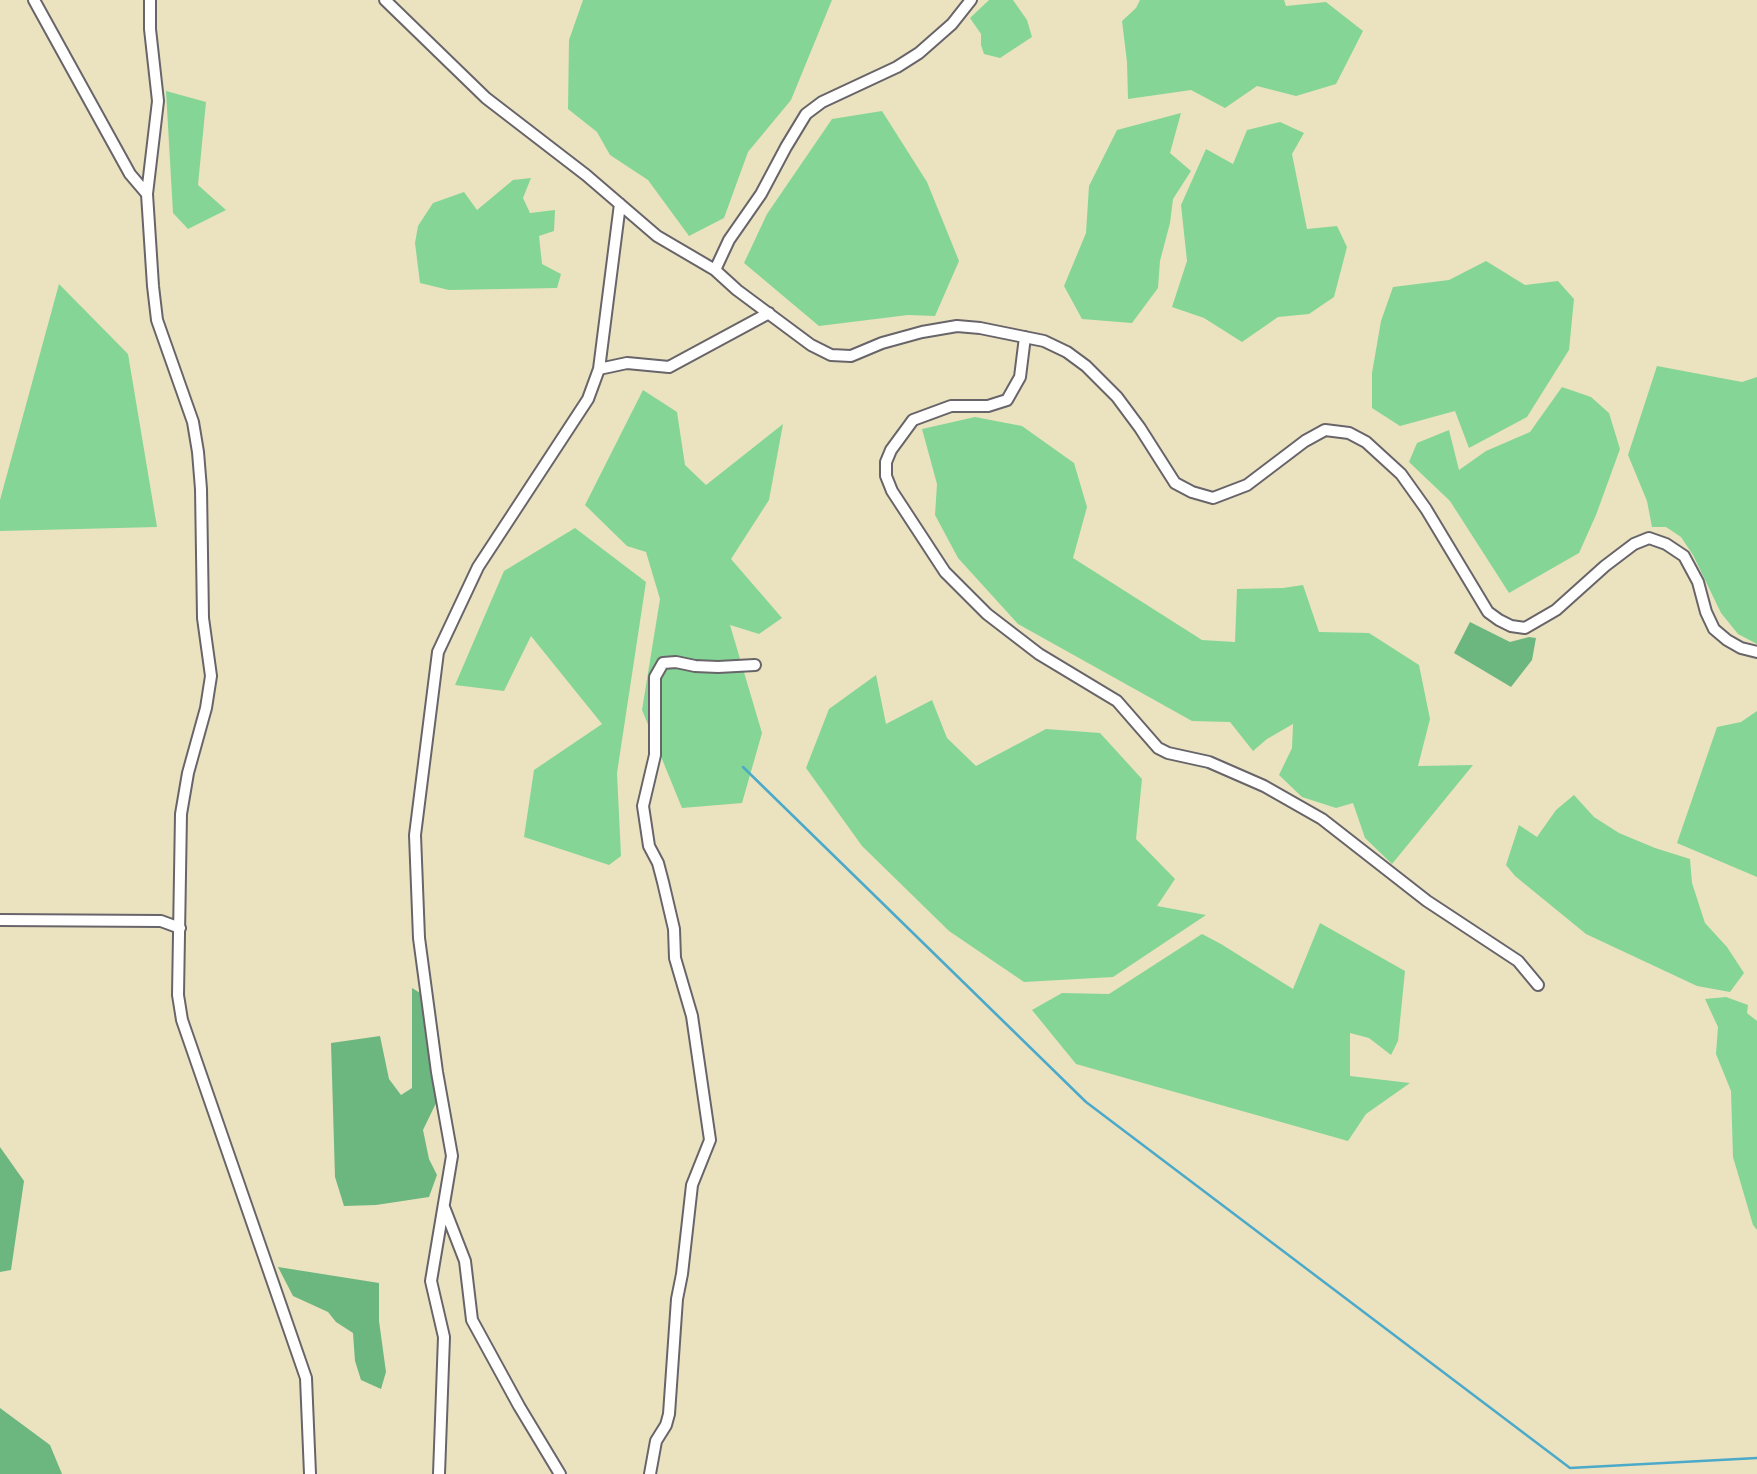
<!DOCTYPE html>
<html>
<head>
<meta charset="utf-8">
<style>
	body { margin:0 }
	canvas { display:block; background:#ebe2c0 }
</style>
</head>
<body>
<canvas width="1757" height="1474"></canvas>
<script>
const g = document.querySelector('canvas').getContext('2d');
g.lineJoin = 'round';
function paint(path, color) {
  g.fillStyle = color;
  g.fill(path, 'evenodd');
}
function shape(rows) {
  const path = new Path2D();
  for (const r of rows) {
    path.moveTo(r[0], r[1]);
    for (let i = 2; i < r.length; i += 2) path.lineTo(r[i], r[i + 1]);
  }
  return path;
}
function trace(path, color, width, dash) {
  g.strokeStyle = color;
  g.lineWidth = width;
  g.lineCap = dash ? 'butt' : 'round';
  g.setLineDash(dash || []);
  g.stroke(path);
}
paint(shape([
	[583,0,832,0,791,100,748,152,724,218,689,236,648,180,610,155,597,132,568,109,569,40],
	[989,0,1013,0,1027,20,1032,37,1000,58,984,54,981,45,981,34,970,18],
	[1140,0,1284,0,1286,6,1326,2,1363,31,1336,84,1296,96,1257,86,1225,108,1191,90,1128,99,1127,62,1122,21,1136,8],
	[166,91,206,102,198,185,226,210,188,229,173,213],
	[882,111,927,182,959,261,935,316,908,315,819,326,744,263,767,214,832,119],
	[1181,113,1170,153,1191,171,1173,199,1170,223,1160,261,1158,288,1132,323,1082,319,1064,286,1086,233,1089,186,1117,130],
	[1280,122,1304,133,1292,154,1307,229,1337,226,1347,247,1334,297,1309,314,1278,317,1242,342,1204,318,1172,307,1187,261,1181,205,1206,149,1233,164,1247,130],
	[531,178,523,198,530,213,555,210,554,231,539,236,542,264,561,274,557,288,449,290,420,283,415,243,418,226,433,203,464,192,477,210,513,180],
	[1486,261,1525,285,1558,281,1574,299,1569,350,1527,417,1469,448,1455,411,1400,426,1372,408,1372,373,1381,321,1393,287,1449,280],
	[59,284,128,354,157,527,0,531,0,500],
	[1657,366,1742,382,1757,377,1757,644,1738,634,1721,613,1693,555,1681,537,1666,527,1652,527,1647,501,1628,455],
	[1562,387,1591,397,1609,413,1620,449,1596,515,1579,553,1509,593,1450,501,1409,462,1417,443,1449,430,1459,470,1486,451,1530,432],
	[643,390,677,412,685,465,706,485,783,424,769,500,731,559,782,618,759,634,730,625,762,733,742,803,682,808,642,710,660,599,646,552,627,546,585,505],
	[975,417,1022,426,1074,463,1087,507,1073,558,1202,640,1235,642,1237,589,1283,588,1303,585,1319,632,1369,633,1419,665,1430,719,1418,766,1473,765,1392,864,1365,838,1353,803,1336,808,1302,797,1279,775,1292,748,1293,724,1267,739,1253,751,1230,722,1192,721,1018,624,958,558,935,515,937,484,922,429],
	[575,528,646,582,617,773,621,856,609,865,524,837,534,770,602,724,531,636,504,691,455,685,504,571],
	[876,675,886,724,932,700,947,738,976,766,1046,729,1100,733,1142,779,1136,839,1175,879,1157,906,1206,915,1113,977,1024,982,949,931,862,846,806,768,829,709],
	[1757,711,1757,877,1677,843,1717,727,1741,722],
	[1574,795,1594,817,1619,833,1655,848,1690,859,1692,883,1705,923,1727,947,1744,973,1730,992,1697,986,1586,934,1515,876,1506,865,1519,825,1537,837,1556,810],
	[1320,923,1405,971,1398,1041,1391,1055,1369,1038,1350,1033,1350,1076,1410,1083,1366,1114,1348,1141,1076,1064,1032,1010,1062,993,1109,994,1202,934,1221,944,1293,989],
	[1726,997,1748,1005,1747,1013,1757,1021,1757,1230,1753,1225,1733,1157,1731,1091,1716,1054,1718,1027,1705,999]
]), '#85d696');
paint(shape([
	[1470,622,1510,642,1529,637,1536,638,1532,660,1511,687,1454,653],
	[412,988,422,994,438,1099,423,1130,429,1159,437,1175,429,1197,376,1205,344,1206,335,1177,331,1043,380,1036,389,1079,401,1095,412,1088],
	[0,1147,24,1181,11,1270,0,1272],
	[278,1267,379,1283,379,1321,386,1372,381,1389,361,1380,355,1361,353,1333,336,1322,328,1312,293,1296],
	[0,1408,50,1445,62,1474,0,1474]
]), '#6cb77f');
trace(shape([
	[743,767,1086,1102,1570,1468,1757,1458]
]), '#4baac9', 2.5);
const minor = shape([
	[34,0,130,174,147,194],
	[150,0,150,29,158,101,147,194,153,286,157,320,193,422,198,452,201,489,203,618,211,676,206,708,188,773,181,814,178,995,182,1020,306,1378,310,1474],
	[385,0,486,98,586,175,657,236,715,270,737,290,811,345,831,355,851,356,882,343,922,332,957,326,980,328,1044,341,1067,352,1086,366,1117,397,1140,428,1175,483,1192,492,1213,498,1247,485,1305,441,1325,430,1349,433,1366,442,1401,474,1426,509,1488,612,1499,620,1511,626,1525,628,1556,610,1605,566,1634,544,1649,538,1666,544,1684,556,1698,582,1706,612,1714,629,1727,640,1741,648,1757,652],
	[715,270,729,240,761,194,786,147,806,114,822,102,897,67,919,53,952,24,971,0],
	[1025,337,1020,377,1007,400,988,406,951,406,913,420,891,450,886,462,886,476,892,491,945,572,987,614,1039,654,1117,701,1158,748,1168,753,1209,762,1264,786,1322,819,1427,901,1518,961,1538,985],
	[599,369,627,363,669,367,769,313],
	[0,920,161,921,180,928],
	[444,1207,465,1261,472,1320,519,1406,560,1474],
	[439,1474,444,1337,431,1281,452,1156,437,1072,419,938,415,835,438,652,478,567,588,399,599,369,620,204],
	[650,1474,656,1441,666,1425,669,1414,677,1299,682,1274,692,1185,710,1140,692,1016,675,958,674,929,663,882,658,863,649,846,643,806,655,755,655,677,663,663,676,662,695,666,718,667,755,665]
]);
trace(minor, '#68656a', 14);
trace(minor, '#fff', 10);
</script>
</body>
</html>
